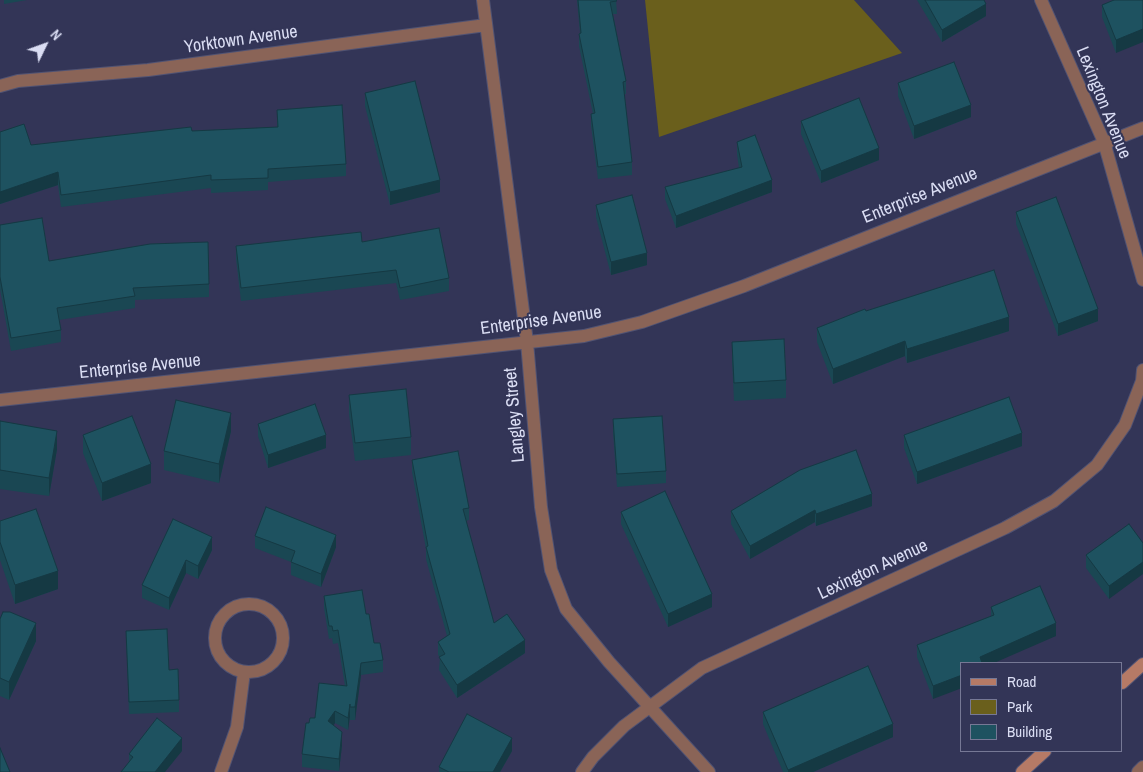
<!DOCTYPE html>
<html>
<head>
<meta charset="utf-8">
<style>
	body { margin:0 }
	#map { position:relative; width:1143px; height:772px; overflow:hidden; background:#333557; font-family:"Archivo Narrow",sans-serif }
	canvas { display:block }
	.legend { position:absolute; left:960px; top:662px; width:162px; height:90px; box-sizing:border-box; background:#333557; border:1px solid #767895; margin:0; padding:6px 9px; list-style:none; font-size:15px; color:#daddf3 }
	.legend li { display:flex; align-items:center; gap:10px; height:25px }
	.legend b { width:25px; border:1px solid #767895 }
	.north { position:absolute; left:20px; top:20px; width:50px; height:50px; -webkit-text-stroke:4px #333557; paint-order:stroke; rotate:48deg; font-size:14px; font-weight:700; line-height:20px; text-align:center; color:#daddf3 }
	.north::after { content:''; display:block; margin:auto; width:18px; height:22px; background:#daddf3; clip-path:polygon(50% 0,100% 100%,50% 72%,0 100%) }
</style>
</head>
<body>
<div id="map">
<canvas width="1143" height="772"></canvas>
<ul class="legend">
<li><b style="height:6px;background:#b67a66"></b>Road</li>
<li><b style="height:14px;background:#6a5f1c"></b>Park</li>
<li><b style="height:14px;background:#1e5260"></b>Building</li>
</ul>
<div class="north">N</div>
</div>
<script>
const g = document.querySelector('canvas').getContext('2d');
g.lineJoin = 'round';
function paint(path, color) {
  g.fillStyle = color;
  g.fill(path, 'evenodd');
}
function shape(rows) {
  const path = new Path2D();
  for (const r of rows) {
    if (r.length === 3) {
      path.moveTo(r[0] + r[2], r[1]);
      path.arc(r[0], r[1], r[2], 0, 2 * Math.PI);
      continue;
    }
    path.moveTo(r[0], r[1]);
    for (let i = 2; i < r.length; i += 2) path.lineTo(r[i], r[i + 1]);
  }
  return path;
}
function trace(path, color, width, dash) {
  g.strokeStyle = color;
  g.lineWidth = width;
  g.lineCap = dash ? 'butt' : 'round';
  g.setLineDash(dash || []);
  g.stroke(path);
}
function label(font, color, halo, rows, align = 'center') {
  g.font = font + ' "Archivo Narrow",sans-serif';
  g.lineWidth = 4;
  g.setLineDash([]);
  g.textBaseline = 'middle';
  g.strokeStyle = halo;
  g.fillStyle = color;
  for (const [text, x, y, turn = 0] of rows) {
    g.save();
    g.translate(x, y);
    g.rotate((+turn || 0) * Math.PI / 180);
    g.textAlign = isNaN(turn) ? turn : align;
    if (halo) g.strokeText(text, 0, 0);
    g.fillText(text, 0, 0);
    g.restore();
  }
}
paint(shape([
	[645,0,854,0,902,53,659,137]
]), '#6a5f1c');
const street = shape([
	[483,0,527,342,541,507,551,570,566,609,609,662,709,772],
	[1041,0,1104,142,1143,280],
	[0,86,18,81,148,70,486,25],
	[0,400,584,336,642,322,744,286,1143,128],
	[249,638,34],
	[221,772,237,727,244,672],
	[582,772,593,757,624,726,702,668,1005,528,1054,501,1097,465,1125,425,1142,381,1143,370],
	[1138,772,1143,767]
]);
const secondary = shape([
	[1122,683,1143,664],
	[1022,772,1045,751]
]);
trace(street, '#515373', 14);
trace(secondary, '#515373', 14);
trace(street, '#8a6457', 12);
trace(secondary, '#b67a66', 12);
paint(shape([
	[4,0,27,0,4,4],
	[577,0,616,0,617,14,613,14,626,81,626,94,624,94,632,162,632,175,598,179,591,126,591,114,593,114,579,46,579,34,580,33],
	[917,0,984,0,986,16,942,42],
	[1143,0,1116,53,1102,17,1102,5],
	[898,83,971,117,914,139,898,96],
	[365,93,440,192,390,205,365,106],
	[277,110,346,164,346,176,268,182,268,190,211,193,211,188,61,207,58,185,0,204,0,132,31,145,192,131,277,127],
	[801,121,879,160,821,183,801,134],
	[737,142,772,192,676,228,665,199,665,187,739,168,737,154],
	[596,205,647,265,611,275,596,217],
	[1016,212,1098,321,1058,336,1016,224],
	[0,225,49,261,209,284,209,297,135,300,135,308,59,320,61,330,61,342,11,351,0,289],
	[362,242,449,278,449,291,400,300,396,283,241,301,236,259,236,246],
	[866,311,1009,331,907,363,905,356,833,384,817,342,817,328],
	[732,342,786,380,786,398,734,401,732,360],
	[349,395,411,437,411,455,355,461,349,414],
	[613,419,666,471,666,483,617,487,613,432],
	[0,421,57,449,49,496,0,489],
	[258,424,326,448,268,468,258,436],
	[231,431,219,483,164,470,164,451],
	[83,435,151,483,102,501,83,453],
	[904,435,1022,446,917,484,904,448],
	[412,460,469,508,469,520,466,521,494,623,525,653,457,698,439,670,440,657,438,655,438,642,447,636,426,559,426,549,412,472],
	[872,506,816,526,815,522,750,559,731,524,731,511],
	[621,512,712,607,668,627,621,524],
	[173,519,212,550,198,579,186,573,169,610,142,598,142,585],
	[0,521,58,589,15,604,0,560],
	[1129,524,1109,599,1086,568,1086,555],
	[255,536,336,547,321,587,291,575,291,562,255,548],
	[324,596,366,614,374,643,383,660,383,672,361,675,355,720,350,720,350,716,348,730,335,723,333,726,342,745,339,771,302,767,302,754,309,723,345,686,338,643,333,644,332,638,329,639,324,608],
	[991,607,1056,636,962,663,933,699,917,657,917,645,991,616],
	[0,619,36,641,9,700,0,696],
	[126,631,169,670,179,700,179,712,129,714],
	[763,712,893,737,813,772,783,772,763,724],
	[182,751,129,762,129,754],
	[512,751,500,772,439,772,439,767]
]), '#1a4753');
paint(shape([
	[986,4,986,16,942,42,942,30],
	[1143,29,1143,42,1116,53,1116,40],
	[971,105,971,117,914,139,914,126],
	[879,148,879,160,821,183,821,171],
	[58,172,58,185,0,204,0,192],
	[440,180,440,192,390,205,390,192],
	[772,180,772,192,676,228,676,216],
	[647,253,647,265,611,275,611,262],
	[1098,309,1098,321,1058,336,1058,324],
	[1009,317,1009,331,907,363,907,349],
	[905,341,905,356,833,384,833,369],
	[231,413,231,431,219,483,219,464],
	[57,431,57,449,49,496,49,478],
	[1022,433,1022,446,917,484,917,472],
	[326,435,326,448,268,468,268,455],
	[151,464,151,483,102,501,102,483],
	[872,494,872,506,816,526,816,514],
	[815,510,815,522,750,559,750,546],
	[336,535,336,547,321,587,321,574],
	[212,537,212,550,198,579,198,566],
	[186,560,186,573,169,610,169,598],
	[1143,562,1143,574,1109,599,1109,586],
	[58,571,58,589,15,604,15,585],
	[712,594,712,607,668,627,668,614],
	[36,623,36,641,9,700,9,682],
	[1056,623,1056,636,994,663,980,663,980,657],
	[525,640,525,653,457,698,457,685],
	[361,663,361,675,355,720,355,707],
	[962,675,962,688,933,699,933,686],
	[350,704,350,716,348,730,348,718],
	[335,711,335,723,328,734,328,721],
	[893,724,893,737,813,772,788,772,788,770],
	[342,732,342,745,339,771,339,759],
	[182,738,182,751,165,772,155,772],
	[512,738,512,751,500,772,493,772]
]), '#153943');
const building = shape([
	[578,0,616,0,617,1,610,2,626,81,623,82,632,162,598,167,591,114,595,113,579,34,581,33,578,0],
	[925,0,984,0,986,4,942,30,925,0],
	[1114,0,1143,0,1143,29,1116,40,1102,5,1114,0],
	[954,62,971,105,914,126,898,83,954,62],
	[415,81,440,180,390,192,365,93,415,81],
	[859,98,879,148,821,171,801,121,859,98],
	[342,105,346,164,268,169,268,178,211,180,211,175,61,195,58,172,0,192,0,132,24,124,31,145,191,127,192,131,278,127,277,110,342,105],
	[755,135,772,180,676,216,665,187,742,167,737,142,755,135],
	[632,195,647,253,611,262,596,205,632,195],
	[1056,197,1098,309,1058,324,1016,212,1056,197],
	[42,218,49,261,150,244,208,242,209,284,133,288,135,296,57,308,61,330,11,338,0,277,0,225,42,218],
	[439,228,449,278,400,288,396,270,241,288,236,246,361,232,362,242,439,228],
	[994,270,1009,317,907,349,905,341,833,369,817,328,865,309,866,311,994,270],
	[784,339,786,380,734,383,732,342,784,339],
	[406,389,411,437,355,443,349,395,406,389],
	[1009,397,1022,433,917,472,904,435,1009,397],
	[176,400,231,413,219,464,164,451,176,400],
	[315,404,326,435,268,455,258,424,315,404],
	[132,416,151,464,102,483,83,435,132,416],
	[662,416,666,471,617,474,613,419,662,416],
	[0,421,57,431,49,478,0,470,0,421],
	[856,450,872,494,816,514,815,510,750,546,731,511,800,470,856,450],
	[458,451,469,508,463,509,494,623,507,614,525,640,457,685,439,657,445,654,438,642,450,634,426,547,428,546,412,460,458,451],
	[665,491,712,594,668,614,621,512,665,491],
	[266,507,336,535,321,574,291,562,295,551,255,536,266,507],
	[36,509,58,571,15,585,0,542,0,521,36,509],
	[173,519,212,537,198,566,186,560,169,598,142,585,173,519],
	[1129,524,1143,543,1143,562,1109,586,1086,555,1129,524],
	[1040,586,1056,623,980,657,982,663,962,663,962,675,933,686,917,645,994,615,991,607,1040,586],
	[362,590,366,614,369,614,374,643,380,643,383,660,361,663,355,707,350,707,350,704,348,718,335,711,328,721,342,732,339,759,302,754,306,723,309,723,310,718,315,718,319,683,347,686,338,630,333,631,332,626,329,626,324,596,362,590],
	[3,612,10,612,36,623,9,682,0,678,0,619,3,612],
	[167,629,169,670,178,669,179,700,129,702,126,631,167,629],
	[868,666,893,724,788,770,763,712,868,666],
	[467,714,512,738,493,772,449,772,439,767,467,714],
	[157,718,182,738,155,772,121,772,133,757,129,754,157,718],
	[0,748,10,772,0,772,0,748]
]);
paint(building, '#1e5260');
trace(building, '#153943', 1);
label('18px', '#daddf3', '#333557', [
	["Yorktown Avenue",241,40,-8],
	["Lexington Avenue",1103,103,68],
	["Enterprise Avenue",920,196,-22],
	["Enterprise Avenue",541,321,-8],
	["Enterprise Avenue",140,367,-6],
	["Langley Street",515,415,-95],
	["Lexington Avenue",873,570,-25]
]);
</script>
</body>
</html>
